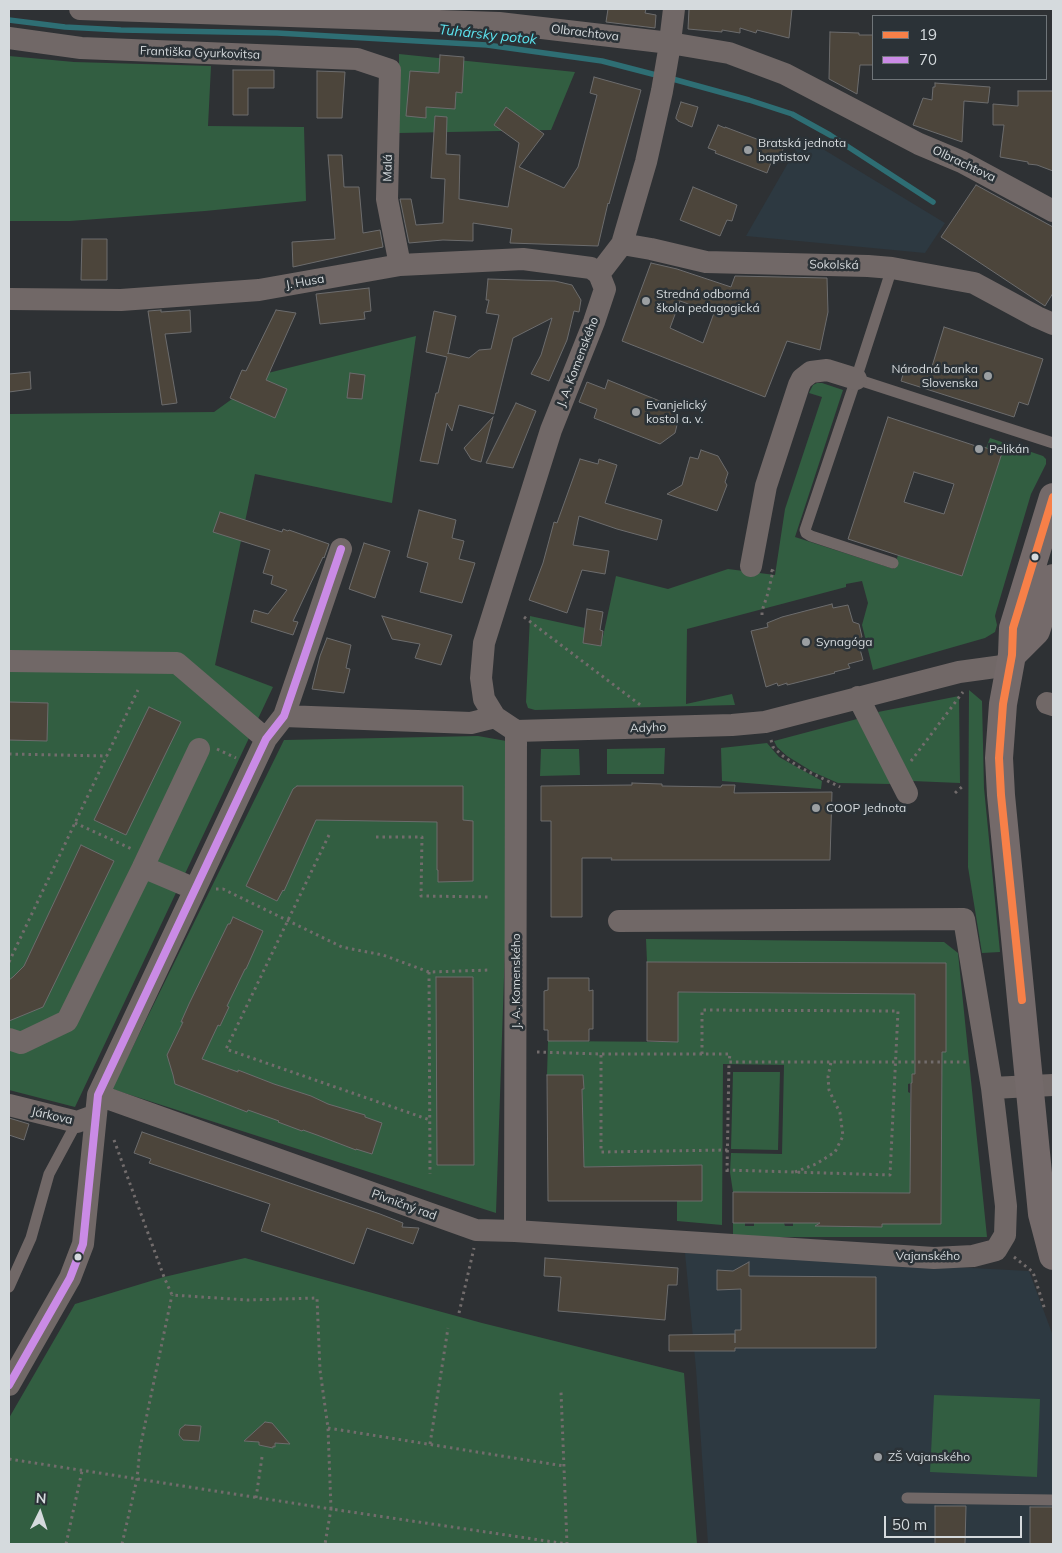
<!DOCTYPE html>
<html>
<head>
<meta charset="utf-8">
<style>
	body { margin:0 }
	#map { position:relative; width:1062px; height:1553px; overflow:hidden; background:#2e3134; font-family:Mulish,sans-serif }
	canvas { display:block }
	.frame { position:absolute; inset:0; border:10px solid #d5dadd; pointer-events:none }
	.legend { position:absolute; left:872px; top:15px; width:175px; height:65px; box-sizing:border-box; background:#2b3237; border:1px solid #6f7579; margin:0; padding:6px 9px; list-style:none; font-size:15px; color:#d5dadd }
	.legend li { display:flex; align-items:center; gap:10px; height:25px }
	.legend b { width:25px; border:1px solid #6f7579 }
	.north { position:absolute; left:15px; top:1488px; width:50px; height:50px; -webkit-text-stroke:4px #2b3237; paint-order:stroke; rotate:4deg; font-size:14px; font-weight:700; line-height:20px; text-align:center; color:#d5dadd }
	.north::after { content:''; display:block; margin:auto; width:18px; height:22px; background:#d5dadd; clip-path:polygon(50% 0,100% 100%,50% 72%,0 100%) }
	.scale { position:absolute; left:884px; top:1516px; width:138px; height:22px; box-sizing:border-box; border:2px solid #d5dadd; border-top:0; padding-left:6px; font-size:15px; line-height:18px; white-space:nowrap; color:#d5dadd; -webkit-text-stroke:4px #2b3237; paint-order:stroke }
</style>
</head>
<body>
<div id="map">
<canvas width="1062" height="1553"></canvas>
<div class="frame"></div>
<ul class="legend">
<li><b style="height:6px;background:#f78048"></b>19</li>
<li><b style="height:6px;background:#ca8be6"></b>70</li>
</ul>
<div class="north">N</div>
<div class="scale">50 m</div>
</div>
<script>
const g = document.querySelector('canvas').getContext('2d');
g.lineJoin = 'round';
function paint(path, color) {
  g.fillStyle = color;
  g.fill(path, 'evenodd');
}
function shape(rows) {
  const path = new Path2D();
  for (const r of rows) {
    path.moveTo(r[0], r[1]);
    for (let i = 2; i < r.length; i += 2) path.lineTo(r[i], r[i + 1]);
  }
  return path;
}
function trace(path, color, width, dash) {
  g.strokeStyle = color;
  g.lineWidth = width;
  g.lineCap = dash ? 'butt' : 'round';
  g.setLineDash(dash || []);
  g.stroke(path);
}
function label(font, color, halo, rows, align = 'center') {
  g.font = font + ' Mulish,sans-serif';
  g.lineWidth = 5;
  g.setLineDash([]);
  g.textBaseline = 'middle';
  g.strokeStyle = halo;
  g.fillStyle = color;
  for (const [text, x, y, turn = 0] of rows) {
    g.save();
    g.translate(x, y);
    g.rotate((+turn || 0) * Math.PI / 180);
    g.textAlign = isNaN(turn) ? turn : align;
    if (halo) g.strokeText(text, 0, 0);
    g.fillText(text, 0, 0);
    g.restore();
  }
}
paint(shape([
	[803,137,945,223,925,253,746,236],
	[685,1253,1029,1271,1053,1336,1053,1544,708,1544,696,1369]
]), '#2d3941');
paint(shape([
	[399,54,575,72,551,130,399,133],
	[9,56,74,62,211,66,208,126,304,127,306,201,205,211,70,221,9,221],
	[416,336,392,503,255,474,215,665,273,687,75,1107,9,1090,9,414,214,412,268,373],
	[817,383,822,383,843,390,795,537,894,569,898,555,962,576,1002,453,986,448,990,438,1043,456,1046,459,1046,464,1031,494,996,612,995,616,997,625,995,632,985,638,873,670,862,625,868,603,862,581,846,584,846,587,687,629,686,704,732,694,735,705,535,710,528,708,526,702,530,616,585,628,583,643,601,646,616,576,668,589,728,569,775,575,785,509,822,397,809,393,813,385],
	[969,690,982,701,984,788,1000,952,982,953,968,867],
	[959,696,960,783,912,781,878,712],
	[857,719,893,781,890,784,838,783,813,772,787,756,777,747,774,741],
	[478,736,512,742,496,1213,112,1089,284,740],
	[767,743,779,757,822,781,821,789,722,781,721,748],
	[665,748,664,774,607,774,607,749],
	[541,749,579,749,580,775,540,776],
	[646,939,944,942,958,953,987,1237,733,1237,733,1223,745,1223,745,1226,754,1226,754,1223,784,1223,785,1226,793,1226,793,1223,824,1223,824,1226,882,1227,882,1224,941,1224,942,1074,912,1074,912,1083,908,1084,908,1092,910,1093,910,1193,733,1192,730,1172,731,1153,782,1154,784,1065,723,1064,722,1225,677,1221,677,1201,702,1201,702,1165,584,1167,582,1089,584,1089,583,1075,547,1075,548,1041,678,1042,678,992,915,994,915,1052,946,1052,946,963,647,962],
	[733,1072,780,1072,778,1150,731,1149],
	[245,1258,482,1323,684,1373,697,1544,9,1544,9,1418,75,1304,164,1277],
	[934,1395,1040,1399,1037,1477,930,1472]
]), '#325e41');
trace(shape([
	[9,20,65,27,121,30,277,33,487,45,602,61,660,76],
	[669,78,749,100,792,114,830,135,933,202]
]), '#2e6e74', 5.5);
const building = shape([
	[608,9,646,9,645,13,656,15,655,28,606,22,608,9],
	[689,9,792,9,789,38,757,30,756,33,740,28,740,33,722,30,722,32,688,29,689,9],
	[830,32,859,33,859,35,873,35,873,65,860,65,857,94,829,79,830,32],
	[440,55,464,57,462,93,456,92,455,109,426,107,426,118,406,116,410,71,439,73,440,55],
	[233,70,274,70,274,88,248,88,248,115,233,115,233,70],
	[317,71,345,72,342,118,317,118,317,71],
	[594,77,641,90,609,204,608,203,598,246,510,243,512,229,473,223,473,241,443,240,409,243,400,199,411,199,416,225,443,223,445,179,431,178,435,116,447,117,446,154,460,155,459,199,508,207,519,143,494,125,506,107,544,134,519,167,564,188,578,167,597,95,590,93,594,77],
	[935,83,990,87,988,103,964,101,962,142,913,125,923,98,932,100,933,87,935,87,935,83],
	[1018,91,1053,91,1053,171,1037,165,1028,164,1028,162,1000,157,1004,125,993,125,993,104,1018,106,1018,91],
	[681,102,698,107,692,127,678,121,678,120,676,119,676,117,681,102],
	[718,125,725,128,725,127,783,149,778,162,772,160,767,173,715,153,716,151,708,148,718,125],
	[328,155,342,155,344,187,359,187,363,233,380,230,383,247,293,267,292,242,335,239,328,155],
	[976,185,1053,227,1053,293,1045,306,941,237,976,185],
	[693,187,737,205,732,221,727,220,720,236,680,220,693,187],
	[82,239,107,239,107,280,81,280,82,239],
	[651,263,677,269,731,287,735,276,827,278,828,312,820,350,787,341,765,397,622,341,651,263],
	[680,301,714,313,703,343,670,328,680,301],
	[488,279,555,281,572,285,581,300,579,312,574,311,567,340,549,381,531,374,541,355,552,318,513,338,494,414,459,405,452,431,447,423,438,464,420,461,436,393,438,393,447,357,426,352,434,311,456,316,448,354,448,353,469,358,479,350,491,349,499,315,486,313,489,300,486,300,488,279],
	[369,288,371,311,364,312,365,319,320,324,316,294,369,288],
	[161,310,161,312,190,310,191,332,165,334,177,403,162,405,148,311,161,310],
	[276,310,296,313,266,380,287,389,275,418,230,398,242,370,246,371,276,310],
	[944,327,1043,359,1028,405,1019,402,1014,417,901,381,906,365,930,373,944,327],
	[30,372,31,389,9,392,9,374,30,372],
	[350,373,365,375,362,399,347,398,350,373],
	[608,380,672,406,678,421,675,433,660,444,594,418,597,409,579,402,587,382,605,389,608,380],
	[516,403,536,411,513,468,486,463,516,403],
	[493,417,481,462,471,459,464,448,493,417],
	[888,417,976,446,977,445,1002,453,962,576,848,539,888,417],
	[914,472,954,484,944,514,904,502,914,472],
	[701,450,718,456,728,473,725,482,727,485,717,511,667,494,682,485,690,457,698,459,701,450],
	[580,459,598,464,599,459,617,465,605,503,662,520,657,540,617,529,579,516,573,545,609,551,605,574,582,570,567,613,529,600,543,563,554,522,557,523,580,459],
	[419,510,456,520,452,538,464,541,459,559,475,563,462,603,420,592,428,563,407,557,419,510],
	[220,512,282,532,283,529,288,531,289,530,329,544,324,558,323,557,293,621,298,622,293,635,251,622,254,610,268,614,287,590,271,584,273,576,263,573,270,550,213,532,220,512],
	[364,543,390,551,375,598,349,589,364,543],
	[832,604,833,608,848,605,853,622,859,624,862,637,858,642,863,660,848,664,850,668,834,672,835,673,787,685,787,683,778,686,777,683,766,687,751,631,768,627,767,623,782,617,832,604],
	[587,609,603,612,600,630,603,631,601,646,583,643,587,609],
	[382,616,452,635,441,665,415,658,420,644,392,639,382,616],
	[327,638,351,645,346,668,350,669,344,693,312,689,320,656,327,638],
	[9,702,48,703,47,741,9,740,9,702],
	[149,707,181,722,126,835,94,820,149,707],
	[632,783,662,784,662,786,721,787,722,785,735,785,734,793,832,792,830,860,611,860,612,858,582,858,582,917,551,917,551,821,541,821,541,786,632,785,632,783],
	[297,786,463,786,463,820,473,821,473,881,438,882,438,870,437,870,437,822,316,820,284,891,283,890,277,901,246,886,293,789,297,786],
	[81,845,114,861,43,1007,9,1021,9,980,13,977,24,966,81,845],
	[233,917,263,931,246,969,245,969,227,1006,229,1007,220,1026,218,1025,202,1059,238,1072,238,1070,274,1084,311,1096,328,1104,365,1115,365,1117,382,1123,372,1154,356,1149,356,1150,317,1135,303,1130,302,1131,278,1122,279,1121,248,1110,247,1112,175,1084,173,1075,167,1055,183,1022,181,1022,189,1004,228,924,230,924,233,917],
	[647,962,946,963,946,1052,942,1052,941,1224,882,1224,882,1227,815,1226,820,1223,733,1223,733,1192,910,1193,911,1083,912,1083,912,1074,915,1074,915,994,678,992,678,1042,647,1041,647,962],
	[436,977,473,977,474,1165,437,1165,436,977],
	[548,978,589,978,589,991,593,990,593,1029,589,1029,589,1041,548,1041,548,1030,544,1030,544,991,548,990,548,978],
	[547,1075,583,1075,584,1089,582,1089,584,1167,702,1165,702,1201,548,1201,547,1075],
	[9,1118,29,1124,24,1140,9,1135,9,1118],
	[142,1132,380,1214,403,1223,402,1227,419,1228,413,1244,367,1228,354,1264,261,1231,270,1204,149,1163,151,1159,134,1153,142,1132],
	[545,1258,678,1268,677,1285,668,1285,665,1320,558,1311,561,1277,544,1276,545,1258],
	[749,1262,749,1276,876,1277,876,1348,735,1348,735,1351,669,1351,669,1335,735,1334,735,1343,735,1330,741,1330,741,1289,717,1290,717,1270,733,1271,749,1262],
	[265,1422,272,1423,290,1444,275,1443,275,1447,273,1446,273,1448,259,1445,259,1442,244,1441,265,1422],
	[185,1425,201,1426,199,1441,183,1440,179,1435,180,1429,185,1425],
	[935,1506,966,1506,965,1544,935,1544,935,1506],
	[1030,1507,1053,1507,1053,1544,1030,1544,1030,1507]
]);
paint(building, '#4c453b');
trace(building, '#6c6c6d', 1);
trace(shape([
	[762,615,762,611,768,593,773,571,770,570],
	[524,617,643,707],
	[771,740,773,747,783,756,799,767,840,787],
	[217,749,236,758],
	[9,754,107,756],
	[911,761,963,692],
	[955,793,964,785],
	[75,823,132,849],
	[329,835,226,1049,430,1120],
	[376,837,422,837,421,896,490,897],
	[216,889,223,889,342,947,383,955,429,972,491,970],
	[9,962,138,690],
	[429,972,430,1174],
	[537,1052,601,1054,730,1054,729,1062,968,1062],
	[702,1054,702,1010,898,1011,890,1175,727,1170],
	[601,1055,601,1152,728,1150],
	[114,1140,164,1277,172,1295,247,1300,317,1298,320,1370,328,1428,331,1509,567,1544,561,1392],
	[727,1172,729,1062],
	[795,1172,816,1164,835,1152,843,1136,840,1113,829,1090,828,1077,831,1062],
	[1014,1257,1033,1272,1045,1310],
	[459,1313,474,1248],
	[328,1428,564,1466],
	[430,1444,448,1328],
	[9,1459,331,1509,325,1544],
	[256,1498,262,1457],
	[66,1544,82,1471],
	[122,1544,137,1479,140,1448,172,1295]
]), '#726c6c', 3, [2.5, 4]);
trace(shape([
	[892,268,856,379,1053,443],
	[856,379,805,530,806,533,811,536,893,563],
	[9,1287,31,1238,49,1174,77,1122],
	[907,1498,1053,1500]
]), '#716867', 11);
trace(shape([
	[80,9,499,23,670,43,729,53,785,74,919,144,962,162,1053,211],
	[674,9,669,50,662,91,646,162,622,244,599,274,605,289,594,322,551,430,484,643,481,678,484,699,495,717,516,731,732,725,765,722,959,672,1010,665],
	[9,38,81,48,357,59,390,70,387,199,400,265],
	[622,244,651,249,706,262,868,266,892,268,974,283,1037,317,1053,324],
	[9,299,121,300,259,290,400,265,523,259,591,268,599,274],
	[751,566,766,486,799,385,802,379,811,372,827,370,856,379],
	[9,661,177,663,266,739],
	[858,697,907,793],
	[1047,703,1053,705],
	[284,716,471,723,495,717],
	[143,867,199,749],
	[9,1039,21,1043,67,1021,143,867,195,889],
	[992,1088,1053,1085],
	[98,1095,476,1230,515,1231,934,1258,973,1256,996,1250,1005,1235,1006,1206,992,1088,964,919,619,921],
	[9,1105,77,1122,96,1115],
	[515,1231,516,731],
	[9,1385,70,1278,83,1244,98,1095,266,739,284,716,341,549]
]), '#716867', 22);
trace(shape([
	[1053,497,1013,628,1012,655,1003,704,999,758,1001,795,1042,1214,1053,1256],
	[1012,655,1036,631,1053,578]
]), '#746a6a', 28);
trace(shape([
	[1022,1000,1001,795,999,758,1003,704,1012,655,1013,628,1053,497]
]), '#f78048', 8);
trace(shape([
	[9,1385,70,1278,83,1244,98,1095,266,739,284,716,341,549]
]), '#ca8be6', 8);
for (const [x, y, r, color] of [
	[748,150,5,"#9b9fa2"],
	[646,301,5,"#9b9fa2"],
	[988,376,5,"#9b9fa2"],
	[636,412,5,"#9b9fa2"],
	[979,449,5,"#9b9fa2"],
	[1035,557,4.5,"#d5dadd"],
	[806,642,5,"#9b9fa2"],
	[816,808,5,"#9b9fa2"],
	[78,1257,4.5,"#d5dadd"],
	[878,1457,5,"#9b9fa2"]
]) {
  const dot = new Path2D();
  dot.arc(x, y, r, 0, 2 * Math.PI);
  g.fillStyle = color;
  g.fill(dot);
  trace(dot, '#2b3237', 2);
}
label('12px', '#d5dadd', '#2b3237', [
	["Olbrachtova",585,33,7],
	["Františka Gyurkovitsa",200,53,2],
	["Olbrachtova",964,164,25],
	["Malá",388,168,-89],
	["Sokolská",834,265,1],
	["J. Husa",305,282,-10],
	["J. A. Komenského",578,362,-69],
	["Adyho",648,728,-2],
	["J. A. Komenského",516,981,-90],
	["Járkova",52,1116,13],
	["Pivničný rad",404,1205,20],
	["Vajanského",928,1256]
]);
label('12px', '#d5dadd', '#2b3237', [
	["Bratská jednota",758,143],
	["baptistov",758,157],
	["Stredná odborná",656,294],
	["škola pedagogická",656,308],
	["Národná banka",978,369,"right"],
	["Slovenska",978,383,"right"],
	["Evanjelický",646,405],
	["kostol a. v.",646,419],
	["Pelikán",989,449],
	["Synagóga",816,642],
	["COOP Jednota",826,808],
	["ZŠ Vajanského",888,1457]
], 'left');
label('italic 14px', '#5ce3ee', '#2b3237', [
	["Tuhársky potok",488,35,6]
]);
</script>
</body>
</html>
